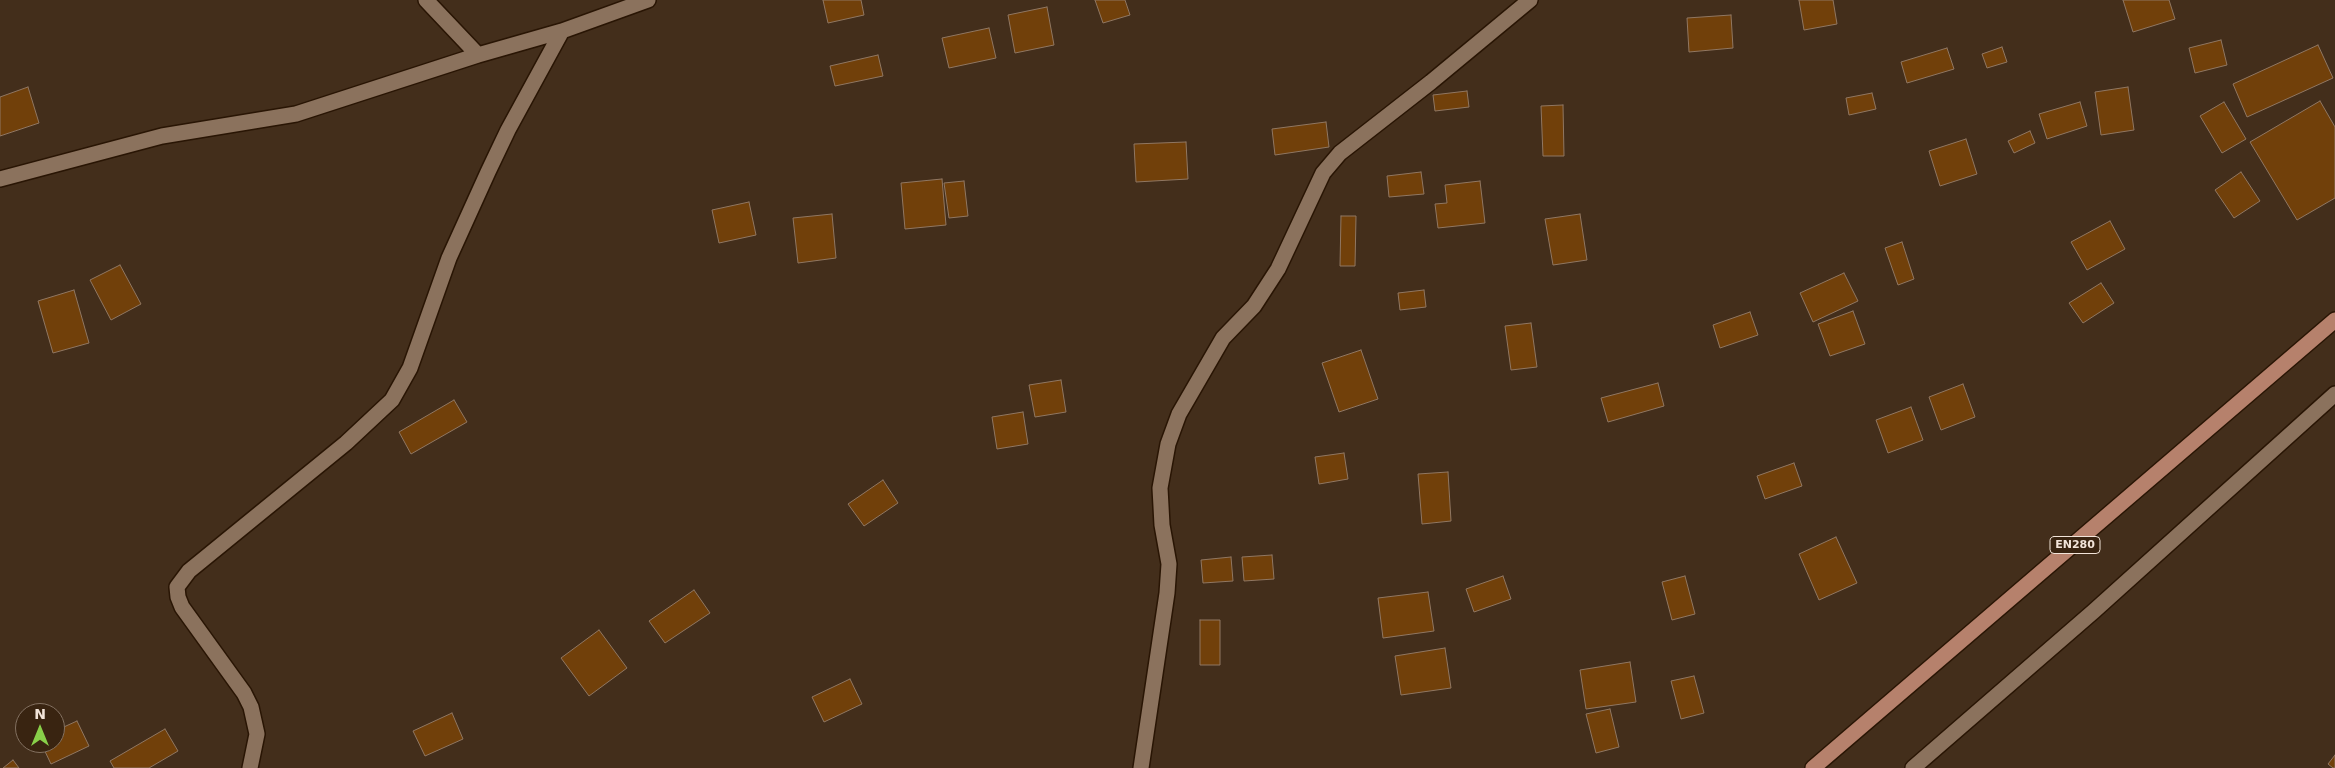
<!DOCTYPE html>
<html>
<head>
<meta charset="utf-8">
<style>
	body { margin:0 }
	#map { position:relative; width:2335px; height:768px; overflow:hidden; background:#432e1b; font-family:"DejaVu Sans",sans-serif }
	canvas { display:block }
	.north { position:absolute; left:15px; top:703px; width:50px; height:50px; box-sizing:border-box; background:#392411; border:1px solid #837161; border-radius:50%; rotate:0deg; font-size:14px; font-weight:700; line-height:20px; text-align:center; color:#f2e4d9 }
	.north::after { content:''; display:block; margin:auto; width:18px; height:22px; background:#88cf49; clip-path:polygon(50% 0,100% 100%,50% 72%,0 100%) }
</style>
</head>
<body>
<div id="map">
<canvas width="2335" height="768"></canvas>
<div class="north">N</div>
</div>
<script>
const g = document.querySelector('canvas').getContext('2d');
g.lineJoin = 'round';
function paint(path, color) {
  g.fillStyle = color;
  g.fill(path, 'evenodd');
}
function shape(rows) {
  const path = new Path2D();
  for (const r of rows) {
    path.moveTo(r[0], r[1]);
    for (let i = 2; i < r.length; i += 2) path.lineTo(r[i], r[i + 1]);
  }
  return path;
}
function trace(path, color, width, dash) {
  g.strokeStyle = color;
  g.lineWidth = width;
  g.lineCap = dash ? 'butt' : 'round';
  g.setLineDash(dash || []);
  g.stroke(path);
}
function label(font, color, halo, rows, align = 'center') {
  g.font = font + ' "DejaVu Sans",sans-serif';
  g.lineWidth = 4.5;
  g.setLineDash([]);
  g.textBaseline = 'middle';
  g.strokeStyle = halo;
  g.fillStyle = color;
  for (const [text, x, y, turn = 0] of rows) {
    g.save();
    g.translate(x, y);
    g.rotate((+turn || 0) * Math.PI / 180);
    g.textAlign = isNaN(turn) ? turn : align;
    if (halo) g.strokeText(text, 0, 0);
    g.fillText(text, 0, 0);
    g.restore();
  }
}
const building = shape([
	[823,0,861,0,864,15,828,23,823,0],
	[1095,0,1125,0,1130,15,1103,23,1095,0],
	[1799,0,1833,0,1837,24,1804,30,1799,0],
	[2123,0,2169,0,2175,19,2133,32,2123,0],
	[1047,7,1054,45,1015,53,1008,15,1047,7],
	[1731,15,1733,48,1689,52,1687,18,1731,15],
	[989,28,996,58,949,68,942,38,989,28],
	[2221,40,2227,65,2195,73,2189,48,2221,40],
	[2318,45,2333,78,2247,117,2233,84,2318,45],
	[2002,47,2007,62,1987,68,1982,54,2002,47],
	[1947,48,1954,69,1907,83,1901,62,1947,48],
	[878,55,883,76,835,86,830,66,878,55],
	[28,87,39,123,0,136,0,97,28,87],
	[2128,87,2134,130,2101,135,2095,92,2128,87],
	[1467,91,1469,107,1435,111,1433,95,1467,91],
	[1872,93,1876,109,1849,115,1846,98,1872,93],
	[2320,101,2335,127,2335,198,2297,220,2250,142,2320,101],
	[2080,102,2087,126,2047,139,2039,114,2080,102],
	[2224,102,2246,139,2222,153,2200,116,2224,102],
	[1563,105,1564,156,1543,156,1541,106,1563,105],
	[1326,122,1329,147,1275,155,1272,129,1326,122],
	[2030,131,2035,143,2014,153,2008,141,2030,131],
	[1966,139,1977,174,1940,186,1929,151,1966,139],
	[1186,142,1188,179,1136,182,1134,144,1186,142],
	[1421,172,1424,194,1389,197,1387,176,1421,172],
	[2241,172,2260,201,2234,218,2215,190,2241,172],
	[942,179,946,225,905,229,901,183,942,179],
	[964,181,968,216,949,218,944,183,964,181],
	[1480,181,1485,223,1438,228,1435,204,1447,203,1445,185,1480,181],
	[749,202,756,235,719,243,712,210,749,202],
	[832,214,836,258,798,263,793,218,832,214],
	[1580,214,1587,260,1553,265,1545,219,1580,214],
	[1341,216,1356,216,1355,266,1340,266,1341,216],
	[2110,221,2125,249,2087,270,2071,242,2110,221],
	[1902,242,1914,279,1898,285,1885,248,1902,242],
	[120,265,141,304,111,320,90,280,120,265],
	[1844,273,1858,301,1813,322,1800,293,1844,273],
	[2101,283,2114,303,2083,323,2069,303,2101,283],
	[74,290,89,343,53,353,38,301,74,290],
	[1424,290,1426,307,1400,310,1398,293,1424,290],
	[1853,311,1865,344,1830,356,1818,324,1853,311],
	[1750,312,1758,335,1720,348,1713,325,1750,312],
	[1531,323,1537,367,1511,370,1505,326,1531,323],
	[1361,350,1378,399,1339,412,1322,363,1361,350],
	[1061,380,1066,412,1035,417,1029,385,1061,380],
	[1658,383,1664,406,1608,422,1601,398,1658,383],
	[1963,384,1975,417,1941,430,1929,397,1963,384],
	[454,400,467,422,411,454,399,432,454,400],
	[1911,407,1923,440,1888,453,1876,420,1911,407],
	[1023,412,1028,444,997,449,992,417,1023,412],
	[1344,453,1348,479,1319,484,1315,457,1344,453],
	[1794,463,1802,486,1765,499,1757,476,1794,463],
	[1448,472,1451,521,1422,524,1418,474,1448,472],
	[883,480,898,503,864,526,848,504,883,480],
	[1836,537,1857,583,1819,600,1799,554,1836,537],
	[1272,555,1274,579,1244,581,1242,557,1272,555],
	[1231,557,1233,581,1203,583,1201,560,1231,557],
	[1503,576,1511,599,1474,612,1466,589,1503,576],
	[1685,576,1695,614,1672,620,1662,582,1685,576],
	[694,590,710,613,665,643,649,621,694,590],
	[1428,592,1434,631,1383,638,1378,598,1428,592],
	[1200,620,1220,620,1220,665,1200,665,1200,620],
	[599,630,627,668,589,696,561,658,599,630],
	[1445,648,1451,688,1401,695,1395,656,1445,648],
	[1630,662,1636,702,1586,709,1580,670,1630,662],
	[1694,676,1704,713,1681,719,1671,681,1694,676],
	[850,679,862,704,824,722,812,697,850,679],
	[1610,709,1619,747,1596,753,1586,714,1610,709],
	[452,713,463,739,425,756,413,731,452,713],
	[77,721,89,746,51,764,41,743,55,743,55,731,77,721],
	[165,729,178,751,149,768,114,768,110,761,165,729],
	[2335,755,2335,768,2333,768,2328,764,2335,755],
	[13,760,19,768,3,768,13,760]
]);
paint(building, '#71400a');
trace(building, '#907762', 1);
const minor = shape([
	[426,0,478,55],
	[0,179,162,136,296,114,478,55,562,31,648,0],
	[250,768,257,734,251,707,244,693,182,607,178,597,177,587,189,571,346,443,392,400,410,368,449,258,488,172,508,130,562,31],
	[1141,768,1167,593,1169,564,1162,525,1160,488,1168,444,1179,414,1223,338,1254,306,1278,269,1323,173,1340,153,1431,82,1530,0],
	[1913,768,2094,611,2335,394]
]);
const major = shape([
	[1813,768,2335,320]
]);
trace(minor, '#291504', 18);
trace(major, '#291504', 18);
trace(minor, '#8b725d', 15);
trace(major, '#b6816c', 15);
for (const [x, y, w] of [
	[2075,545,50]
]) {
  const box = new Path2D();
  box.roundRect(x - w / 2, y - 8.5, w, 17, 4);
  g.fillStyle = '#392411';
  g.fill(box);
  trace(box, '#f2e4d9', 1);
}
label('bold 11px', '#f2e4d9', null, [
	["EN280",2075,545]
]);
</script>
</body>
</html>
